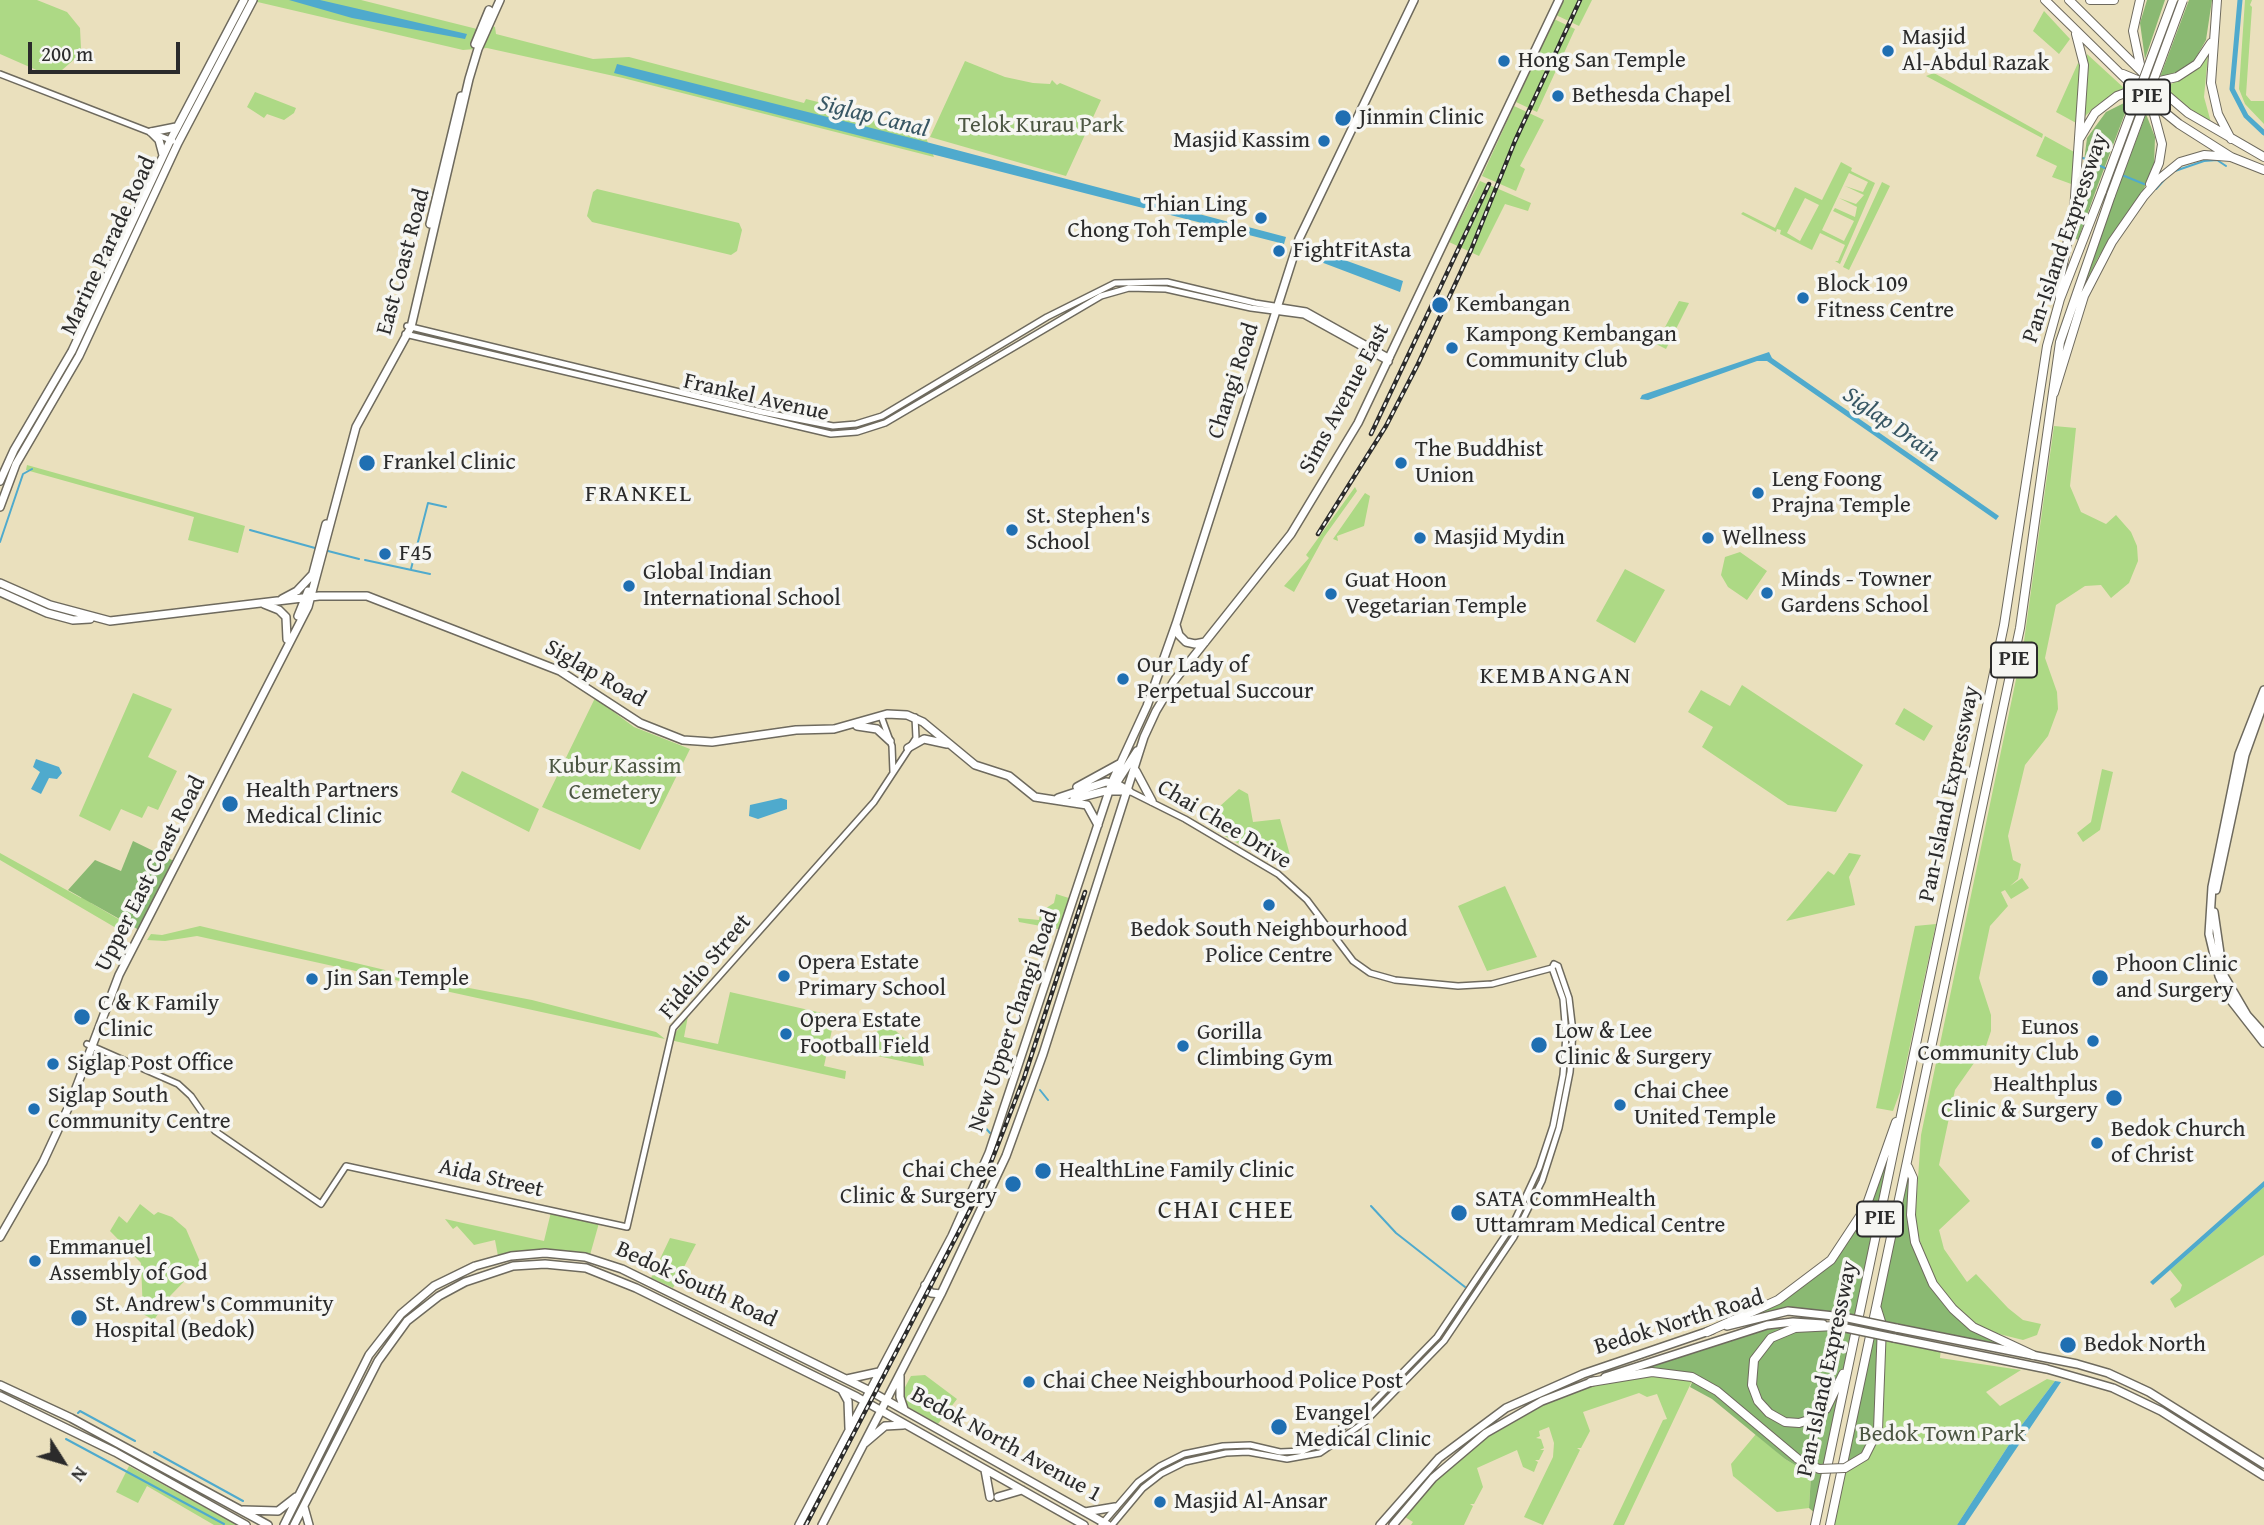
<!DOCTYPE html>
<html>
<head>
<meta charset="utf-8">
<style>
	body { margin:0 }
	#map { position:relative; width:2264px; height:1525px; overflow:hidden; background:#eae0bd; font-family:"Gentium Book Plus",serif }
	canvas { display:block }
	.north { position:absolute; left:28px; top:1427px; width:70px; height:70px; -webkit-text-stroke:5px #f6f6f2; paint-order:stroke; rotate:127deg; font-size:19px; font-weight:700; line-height:28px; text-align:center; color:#2b2b2b }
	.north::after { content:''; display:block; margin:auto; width:24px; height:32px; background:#2b2b2b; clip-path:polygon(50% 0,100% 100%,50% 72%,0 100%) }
	.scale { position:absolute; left:28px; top:42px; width:152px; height:32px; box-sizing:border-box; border:4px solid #2b2b2b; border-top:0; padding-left:9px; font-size:21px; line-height:24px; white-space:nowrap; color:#2b2b2b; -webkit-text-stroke:5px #f6f6f2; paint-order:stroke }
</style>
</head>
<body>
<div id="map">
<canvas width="2264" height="1525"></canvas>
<div class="north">N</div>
<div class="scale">200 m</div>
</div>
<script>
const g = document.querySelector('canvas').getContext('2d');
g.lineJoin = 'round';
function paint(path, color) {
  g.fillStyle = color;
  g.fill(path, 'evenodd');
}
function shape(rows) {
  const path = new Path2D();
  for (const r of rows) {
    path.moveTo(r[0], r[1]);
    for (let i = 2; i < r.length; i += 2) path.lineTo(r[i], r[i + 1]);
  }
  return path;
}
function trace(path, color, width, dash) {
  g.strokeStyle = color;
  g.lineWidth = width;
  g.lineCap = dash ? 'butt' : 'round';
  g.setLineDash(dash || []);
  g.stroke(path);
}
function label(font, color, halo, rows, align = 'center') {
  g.font = font + ' "Gentium Book Plus",serif';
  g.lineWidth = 7;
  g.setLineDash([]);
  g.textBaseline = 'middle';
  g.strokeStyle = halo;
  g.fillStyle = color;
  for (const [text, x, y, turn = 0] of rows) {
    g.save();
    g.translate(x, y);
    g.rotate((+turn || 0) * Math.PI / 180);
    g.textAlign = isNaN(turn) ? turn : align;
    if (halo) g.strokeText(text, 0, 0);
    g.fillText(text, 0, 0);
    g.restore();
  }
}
paint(shape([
	[0,0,37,0,67,12,80,28,81,48,77,57,62,70,41,72,0,54],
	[249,0,361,0,489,32,492,26,495,27,496,34,593,59,629,57,804,103,806,99,830,105,837,111,923,131,934,157,623,78,487,48,463,50],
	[1564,0,1592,0,1579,26,1556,15],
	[2245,0,2252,0,2250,5,2252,7,2246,95,2251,101,2264,101,2264,124,2245,104,2239,89],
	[2044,11,2070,39,2059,54,2033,31],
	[1554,19,1575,29,1537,112,1516,102],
	[2087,54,2124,88,2096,106,2082,119],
	[2208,55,2204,97,2212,126,2164,88,2190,74],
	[965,61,1005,77,1033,83,1050,84,1052,80,1057,85,1060,83,1101,100,1066,176,930,137],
	[2078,63,2081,66,2078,124,2056,112],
	[1934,73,2043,134,2042,138,1926,76],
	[255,92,296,108,294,113,284,120,267,114,264,118,247,107],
	[1514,106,1544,120,1520,166,1525,169,1516,191,1482,176],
	[2045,136,2076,153,2074,185,2052,177,2057,166,2036,156],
	[1841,162,1852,168,1851,171,1875,183,1840,264,1835,261,1838,261,1845,245,1820,233,1812,250,1780,234,1781,230,1777,229,1776,232,1741,214,1743,212,1775,228,1795,187,1822,200],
	[1849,173,1868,182,1863,192,1845,186,1864,195,1856,204,1839,198,1857,207,1855,217,1835,208,1833,211,1854,221,1844,241,1822,230],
	[1805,198,1819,205,1800,241,1787,233],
	[1480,181,1531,203,1528,211,1505,204,1479,256,1449,242],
	[1882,182,1890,186,1849,270,1843,267],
	[597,189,739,223,742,230,737,251,731,255,592,222,587,216,593,192],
	[1679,301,1689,303,1666,349,1656,344],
	[2054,426,2076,428,2070,486,2081,512,2106,524,2116,515,2131,532,2137,546,2138,561,2129,583,2111,598,2101,585,2085,586,2056,605,2045,658,2057,692,2058,709,2048,736,2025,765,2008,836,2013,860,2021,864,2018,879,2010,886,2022,878,2029,888,2011,899,2005,890,2001,892,2008,906,1990,926,1979,978,1991,1015,1991,1031,1986,1046,1955,1090,1939,1165,1970,1201,1939,1230,1944,1249,1967,1282,1976,1274,2008,1308,2023,1320,2041,1324,2037,1335,2023,1340,1995,1333,1970,1322,1945,1297,1926,1264,1915,1222,1921,1135,2024,641],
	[27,465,245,526,238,553,188,540,194,517,26,470],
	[1355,487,1357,491,1324,537,1294,592,1284,586,1309,558,1306,555],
	[1365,493,1370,496,1364,526,1337,536,1338,541,1333,539],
	[1740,552,1767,571,1747,600,1728,587,1721,575,1725,557],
	[1625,569,1665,590,1635,643,1596,621],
	[1742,685,1863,765,1836,812,1788,805,1702,747,1713,727,1688,712,1701,690,1730,706],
	[133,693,172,709,148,757,177,771,158,810,148,806,142,818,121,809,110,831,79,816],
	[595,698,634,727,690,749,640,850,542,807],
	[1904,708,1933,726,1924,741,1895,724],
	[2102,769,2113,772,2100,830,2083,842,2077,833,2091,822],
	[462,771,539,809,529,832,451,792],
	[1239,789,1248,794,1253,822,1280,819,1290,855,1246,848,1209,827,1210,815],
	[0,853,81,898,85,893,92,899,91,903,132,927,128,935,0,860],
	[1849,853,1861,855,1849,877,1855,905,1786,921,1828,871,1834,875],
	[1505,886,1537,957,1487,971,1458,906],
	[1056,894,1072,899,1063,930,1019,922,1018,918,1039,920,1040,912,1054,903],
	[1936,924,1900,1092,1893,1111,1876,1108,1915,926],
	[200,926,385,970,383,977,197,936,165,941,147,940,151,934,162,935],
	[396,974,532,1000,656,1032,665,1039,395,980],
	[730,992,835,1016,824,1066,846,1071,845,1079,670,1040,688,1016,684,1037,718,1044],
	[880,1017,922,1054,924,1066,873,1055],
	[2264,1187,2264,1255,2175,1308,2170,1299,2180,1291,2182,1285,2170,1270],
	[140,1204,154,1215,158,1212,172,1217,186,1229,201,1264,170,1296,154,1320,143,1314,141,1263,110,1231,119,1216,127,1223],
	[551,1212,599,1223,590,1255,545,1250,498,1256,495,1240,474,1245,457,1226,453,1229,445,1219,544,1241],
	[670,1238,696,1244,673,1288,651,1278],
	[1884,1337,1941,1348,1940,1358,2021,1370,1986,1392,2000,1406,2047,1379,2055,1381,2021,1426,1957,1525,1833,1525,1845,1470,1872,1451,1880,1432],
	[1652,1374,1692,1381,1624,1525,1613,1525,1663,1420,1667,1419,1657,1394,1647,1397,1639,1393,1583,1412,1590,1431,1581,1448,1577,1448,1580,1450,1543,1525,1524,1517,1553,1457,1554,1443,1549,1427,1539,1431,1540,1436,1536,1438,1541,1439,1544,1448,1540,1450,1544,1450,1539,1460,1535,1460,1538,1462,1534,1472,1523,1467,1517,1450,1477,1468,1483,1487,1474,1504,1470,1504,1473,1506,1464,1525,1411,1525,1413,1522,1405,1517,1435,1481,1488,1436,1542,1405,1591,1385],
	[925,1375,957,1399,938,1424,908,1407,904,1398,903,1391,911,1376],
	[1756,1434,1785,1459,1811,1475,1809,1508,1777,1512,1733,1476,1731,1464],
	[129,1466,237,1525,214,1525,147,1486,138,1503,116,1492]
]), '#add985');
paint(shape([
	[2147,0,2165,0,2145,59,2140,23],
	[2189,0,2212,0,2206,40,2194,61,2177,72,2160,77],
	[2130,100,2096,190,2078,240,2074,238,2087,138,2106,112],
	[2146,114,2155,137,2154,167,2140,197,2099,256,2087,280,2084,279],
	[133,841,174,861,139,930,68,890,95,860,121,871],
	[1897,1119,1859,1320,1805,1311,1707,1332,1764,1306,1811,1278,1857,1225],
	[1908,1167,1912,1174,1913,1235,1946,1302,1997,1341,1996,1348,1882,1325,1877,1309],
	[1793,1322,1856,1331,1817,1515,1809,1508,1811,1475,1785,1459,1712,1399,1690,1387,1694,1378,1676,1373,1591,1382,1683,1350],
	[1871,1334,1881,1336,1880,1408,1871,1448,1843,1468]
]), '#8ab972');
paint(shape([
	[289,0,320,0,467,34,465,39,352,18],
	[617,64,915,139,1286,237,1284,244,614,73],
	[1308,247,1403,281,1400,292,1305,256],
	[1769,352,1772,358,1999,516,1996,520,1767,361,1757,361,1648,400,1640,399,1642,395],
	[36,759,59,767,62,773,57,779,49,778,41,794,31,789,40,772,33,767],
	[781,798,787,800,787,809,758,819,749,816,750,805],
	[2264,1181,2264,1187,2153,1285,2150,1282],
	[2055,1381,2061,1382,1965,1525,1957,1525,2021,1426]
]), '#4faacd');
trace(shape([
	[2083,158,2107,169],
	[2175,171,2204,161,2217,160,2226,166],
	[2122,175,2144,184],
	[2156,189,2165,179],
	[250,530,315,548],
	[0,542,23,474,32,469],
	[328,551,359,559],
	[365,560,430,574],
	[411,569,428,503,446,507],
	[1579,1037,1586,1028],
	[1040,1090,1048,1100],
	[973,1114,990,1133],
	[1371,1206,1396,1233,1465,1287],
	[78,1413,80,1411,135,1441],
	[66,1439,224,1524],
	[154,1452,243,1501]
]), '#4faacd', 2);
trace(shape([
	[2240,0,2232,89,2246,116,2264,133]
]), '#4faacd', 5);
const minor = shape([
	[0,74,173,141],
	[407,326,762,412,833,426,856,424,882,416,1047,317,1115,283,1167,282,1255,303,1306,311,1390,358],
	[405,334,831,434,857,432,885,423,1101,296,1129,288,1166,289,1251,308,1304,315,1389,362],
	[881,716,892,746,893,772],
	[1129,791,1185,819,1278,874,1307,900,1353,961,1370,973,1395,980,1458,986,1492,984,1552,968,1554,964,1558,966],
	[87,1044,178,1084,191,1096,215,1131,321,1204,346,1166,627,1227,673,1028,874,802,916,738,915,717],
	[1311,1433,1319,1438,1329,1437],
	[1298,1451,1304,1446,1307,1435],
	[1101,1525,1138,1482,1160,1466,1184,1454,1223,1446,1250,1445,1280,1452,1303,1451,1317,1445,1363,1413,1437,1337,1513,1224,1539,1168,1553,1126,1563,1075,1566,1035,1563,999,1552,968],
	[1112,1525,1143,1488,1161,1474,1185,1462,1226,1453,1248,1452,1287,1459,1320,1453,1365,1422,1444,1341,1514,1237,1542,1181,1559,1128,1570,1072,1573,1032,1569,998,1558,966]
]);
const major = shape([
	[475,44,489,10],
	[151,132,159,140,163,155],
	[151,132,176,127],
	[430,224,461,96],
	[0,481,14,450,72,351,171,139,244,0],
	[0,507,16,464,79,356,178,143,253,0],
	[312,577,326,524],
	[0,583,50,605,110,621,319,596,367,596,560,671,640,723,683,740,712,742,796,730,834,729,887,714,907,715,923,722,975,765,1009,776,1035,797,1087,805,1098,825],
	[0,592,47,613,73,620,90,619],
	[282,599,297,591,313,574],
	[264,604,279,610,286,617,287,639],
	[298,616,308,591],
	[1176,625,1179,635,1186,642,1195,644,1205,642],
	[2264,690,2239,754,2212,887,2209,934,2219,976,2229,998,2264,1043],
	[857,726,877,729,890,741],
	[908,748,924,739,947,744],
	[1136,771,1152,801],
	[1115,785,1137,751],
	[1077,787,1119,764],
	[1058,798,1106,782,1117,784,1129,791],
	[1074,799,1105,791,1127,791],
	[2216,890,2245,755,2264,702],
	[2214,912,2223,974,2247,1015,2264,1034],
	[0,1237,43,1162,70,1104,119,975,308,607,356,427,411,327,469,79,478,49,500,0],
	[925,1285,931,1293,941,1294],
	[1727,1326,1788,1311,1843,1317],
	[1896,1328,2077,1364,2108,1373,2149,1392,2264,1464],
	[1894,1338,2047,1369,2113,1388,2161,1411,2264,1476],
	[900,1376,900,1397,904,1409],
	[1605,1377,1767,1325,1793,1322,1823,1324],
	[847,1379,879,1372],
	[0,1385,71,1418,268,1525],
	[842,1390,848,1401,849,1428],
	[0,1396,115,1452,246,1525],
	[865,1443,885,1426,903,1425],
	[985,1470,990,1497],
	[998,1497,1022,1490],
	[304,1507,309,1525],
	[243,1510,278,1511,296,1497],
	[1085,1512,1115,1507],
	[284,1525,369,1355,401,1314,434,1286,475,1266,511,1256,545,1253,585,1257,622,1269,870,1391,1108,1525],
	[294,1525,378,1361,407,1321,439,1296,465,1282,513,1266,545,1264,586,1268,636,1288,857,1397,1084,1525],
	[799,1525,952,1236,989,1153,1112,782,1147,706,1176,624,1299,239,1414,0],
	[822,1525,941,1294,1006,1156,1043,1054,1144,737,1156,711,1174,681,1291,534,1358,423,1559,0],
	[1380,1525,1439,1458,1506,1408,1583,1374,1712,1330],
	[1393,1525,1433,1478,1486,1433,1542,1401,1594,1381]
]);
const highway = shape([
	[2045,0,2136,89,2179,124,2231,157,2264,170],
	[2069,0,2154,84,2188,113,2264,157],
	[2090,0,2114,0],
	[2140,0,2133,31,2141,69],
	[2217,0,2211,83,2218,114,2231,139],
	[2123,74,2147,84,2177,77,2197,64,2211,43],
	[2080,138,2095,113,2117,96,2136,89,2167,98],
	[2150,184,2159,163,2162,144,2151,103],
	[2060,298,2059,283,2074,211,2084,65,2076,34],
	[2054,393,2084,296,2112,242,2144,196,2158,180,2180,162,2204,155,2231,157],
	[1908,1167,1913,1178,1911,1215,1915,1242,1933,1284,1953,1309,1973,1327,2033,1355],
	[1877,1309,1882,1325,1878,1430],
	[1835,1326,1795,1328,1771,1338,1754,1360,1752,1385,1758,1401,1769,1413,1785,1422,1799,1423,1815,1418,1826,1409,1843,1374],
	[1707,1332,1778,1300,1831,1260,1866,1207,1896,1122],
	[1591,1382,1652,1372,1692,1377,1717,1391,1798,1459],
	[1815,1525,2004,625,2047,346,2060,299,2102,191],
	[1830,1525,2020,628,2060,342,2111,195]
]);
trace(minor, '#6e6a5e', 8);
trace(major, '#6e6a5e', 10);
trace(highway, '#6e6a5e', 10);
trace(minor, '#fff', 5);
trace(major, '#fff', 7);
trace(highway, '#fff', 8);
const rail = shape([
	[1371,434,1489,184],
	[1318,534,1386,426,1418,364,1471,250,1515,141,1580,0],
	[806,1525,979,1193,1024,1078,1085,892]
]);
trace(rail, '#2b2b2b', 4.5);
trace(rail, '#f6f6f2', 2, [5]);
const majorBridge = shape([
	[1843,1317,1896,1328],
	[1841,1327,1894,1338]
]);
const highwayBridge = shape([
	[2102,191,2173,0],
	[2111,195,2183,0],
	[1798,1459,1819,1469,1845,1468,1865,1456,1878,1430]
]);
trace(majorBridge, '#6e6a5e', 10, []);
trace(highwayBridge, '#6e6a5e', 10, []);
trace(majorBridge, '#fff', 7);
trace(highwayBridge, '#fff', 8);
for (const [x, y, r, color] of [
	[1888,51,7,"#1f6fb2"],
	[1504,61,7,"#1f6fb2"],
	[1558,96,7,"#1f6fb2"],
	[1343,118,9,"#1f6fb2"],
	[1324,141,7,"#1f6fb2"],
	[1261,218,7,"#1f6fb2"],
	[1279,251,7,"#1f6fb2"],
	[1803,298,7,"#1f6fb2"],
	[1440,305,9,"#1f6fb2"],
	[1452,348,7,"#1f6fb2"],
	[367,463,9,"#1f6fb2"],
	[1401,463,7,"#1f6fb2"],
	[1758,493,7,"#1f6fb2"],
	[1012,530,7,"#1f6fb2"],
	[1420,538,7,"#1f6fb2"],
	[1708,538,7,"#1f6fb2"],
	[385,554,7,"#1f6fb2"],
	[629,586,7,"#1f6fb2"],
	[1767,593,7,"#1f6fb2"],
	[1331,594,7,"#1f6fb2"],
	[1123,679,7,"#1f6fb2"],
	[230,804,9,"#1f6fb2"],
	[1269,905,7,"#1f6fb2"],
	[784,976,7,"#1f6fb2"],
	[2100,978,9,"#1f6fb2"],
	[312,979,7,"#1f6fb2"],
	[82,1017,9,"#1f6fb2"],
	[786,1034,7,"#1f6fb2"],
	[2093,1041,7,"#1f6fb2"],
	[1539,1045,9,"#1f6fb2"],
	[1183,1046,7,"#1f6fb2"],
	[53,1064,7,"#1f6fb2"],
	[2114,1098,9,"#1f6fb2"],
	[1620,1105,7,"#1f6fb2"],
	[34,1109,7,"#1f6fb2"],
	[2097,1143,7,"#1f6fb2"],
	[1043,1171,9,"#1f6fb2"],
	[1013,1184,9,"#1f6fb2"],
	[1459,1213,9,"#1f6fb2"],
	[35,1261,7,"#1f6fb2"],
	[79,1318,9,"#1f6fb2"],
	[2068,1345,9,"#1f6fb2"],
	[1029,1382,7,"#1f6fb2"],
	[1279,1427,9,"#1f6fb2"],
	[1160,1502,7,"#1f6fb2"]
]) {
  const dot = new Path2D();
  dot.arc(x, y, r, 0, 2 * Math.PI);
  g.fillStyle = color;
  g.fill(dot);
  trace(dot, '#f6f6f2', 2.5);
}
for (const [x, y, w] of [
	[2147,97,46],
	[2014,660,46],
	[1880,1219,46]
]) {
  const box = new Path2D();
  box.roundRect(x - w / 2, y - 17.5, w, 35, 5);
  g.fillStyle = '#f6f6f2';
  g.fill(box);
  trace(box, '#2b2b2b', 2);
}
label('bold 21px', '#2b2b2b', null, [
	["PIE",2147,97],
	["PIE",2014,660],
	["PIE",1880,1219]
]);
label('23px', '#2b2b2b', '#f6f6f2', [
	["Masjid",1902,38],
	["Al-Abdul Razak",1902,64],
	["Hong San Temple",1518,61],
	["Bethesda Chapel",1572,96],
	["Jinmin Clinic",1359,118],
	["Masjid Kassim",1310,141,"right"],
	["Thian Ling",1247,205,"right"],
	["Chong Toh Temple",1247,231,"right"],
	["FightFitAsta",1293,251],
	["Block 109",1817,285],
	["Fitness Centre",1817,311],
	["Kembangan",1456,305],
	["Kampong Kembangan",1466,335],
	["Community Club",1466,361],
	["The Buddhist",1415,450],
	["Union",1415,476],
	["Frankel Clinic",383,463],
	["Leng Foong",1772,480],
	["Prajna Temple",1772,506],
	["St. Stephen's",1026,517],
	["School",1026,543],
	["Masjid Mydin",1434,538],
	["Wellness",1722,538],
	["F45",399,554],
	["Global Indian",643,573],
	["International School",643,599],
	["Minds - Towner",1781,580],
	["Gardens School",1781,606],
	["Guat Hoon",1345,581],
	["Vegetarian Temple",1345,607],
	["Our Lady of",1137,666],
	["Perpetual Succour",1137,692],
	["Health Partners",246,791],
	["Medical Clinic",246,817],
	["Bedok South Neighbourhood",1269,930,"center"],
	["Police Centre",1269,956,"center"],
	["Opera Estate",798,963],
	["Primary School",798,989],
	["Phoon Clinic",2116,965],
	["and Surgery",2116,991],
	["Jin San Temple",326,979],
	["C & K Family",98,1004],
	["Clinic",98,1030],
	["Opera Estate",800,1021],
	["Football Field",800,1047],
	["Eunos",2079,1028,"right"],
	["Community Club",2079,1054,"right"],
	["Low & Lee",1555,1032],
	["Clinic & Surgery",1555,1058],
	["Gorilla",1197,1033],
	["Climbing Gym",1197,1059],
	["Siglap Post Office",67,1064],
	["Healthplus",2098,1085,"right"],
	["Clinic & Surgery",2098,1111,"right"],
	["Chai Chee",1634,1092],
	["United Temple",1634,1118],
	["Siglap South",48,1096],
	["Community Centre",48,1122],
	["Bedok Church",2111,1130],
	["of Christ",2111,1156],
	["Chai Chee",997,1171,"right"],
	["Clinic & Surgery",997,1197,"right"],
	["HealthLine Family Clinic",1059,1171],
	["SATA CommHealth",1475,1200],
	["Uttamram Medical Centre",1475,1226],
	["Emmanuel",49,1248],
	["Assembly of God",49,1274],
	["St. Andrew's Community",95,1305],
	["Hospital (Bedok)",95,1331],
	["Bedok North",2084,1345],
	["Chai Chee Neighbourhood Police Post",1043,1382],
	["Evangel",1295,1414],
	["Medical Clinic",1295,1440],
	["Masjid Al-Ansar",1174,1502]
], 'left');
label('23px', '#4c5642', '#f6f6f2', [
	["Telok Kurau Park",1041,126],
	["Kubur Kassim",615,767],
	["Cemetery",615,793],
	["Bedok Town Park",1942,1435]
]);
label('23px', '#2b2b2b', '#f6f6f2', [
	["Pan-Island Expressway",2066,238,-71],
	["Marine Parade Road",109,246,-65],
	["East Coast Road",404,262,-75],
	["Changi Road",1234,381,-72],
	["Frankel Avenue",756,398,13],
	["Sims Avenue East",1345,399,-62],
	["Siglap Road",595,674,30],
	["Pan-Island Expressway",1950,794,-78],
	["Chai Chee Drive",1224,825,31],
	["Upper East Coast Road",151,874,-63],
	["Fidelio Street",706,967,-50],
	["New Upper Changi Road",1014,1021,-71],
	["Aida Street",491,1179,13],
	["Bedok South Road",696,1285,25],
	["Bedok North Road",1679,1323,-17],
	["Pan-Island Expressway",1828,1369,-78],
	["Bedok North Avenue 1",1006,1445,29]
]);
label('italic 24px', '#385764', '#f6f6f2', [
	["Siglap Canal",873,117,14],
	["Siglap Drain",1891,425,35]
]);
g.letterSpacing = '2px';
label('24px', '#2b2b2b', '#f6f6f2', [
	["FRANKEL",639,495],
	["KEMBANGAN",1556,677]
]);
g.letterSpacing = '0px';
g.letterSpacing = '2px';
label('26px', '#2b2b2b', '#f6f6f2', [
	["CHAI CHEE",1226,1211]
]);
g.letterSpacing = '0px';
</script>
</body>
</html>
